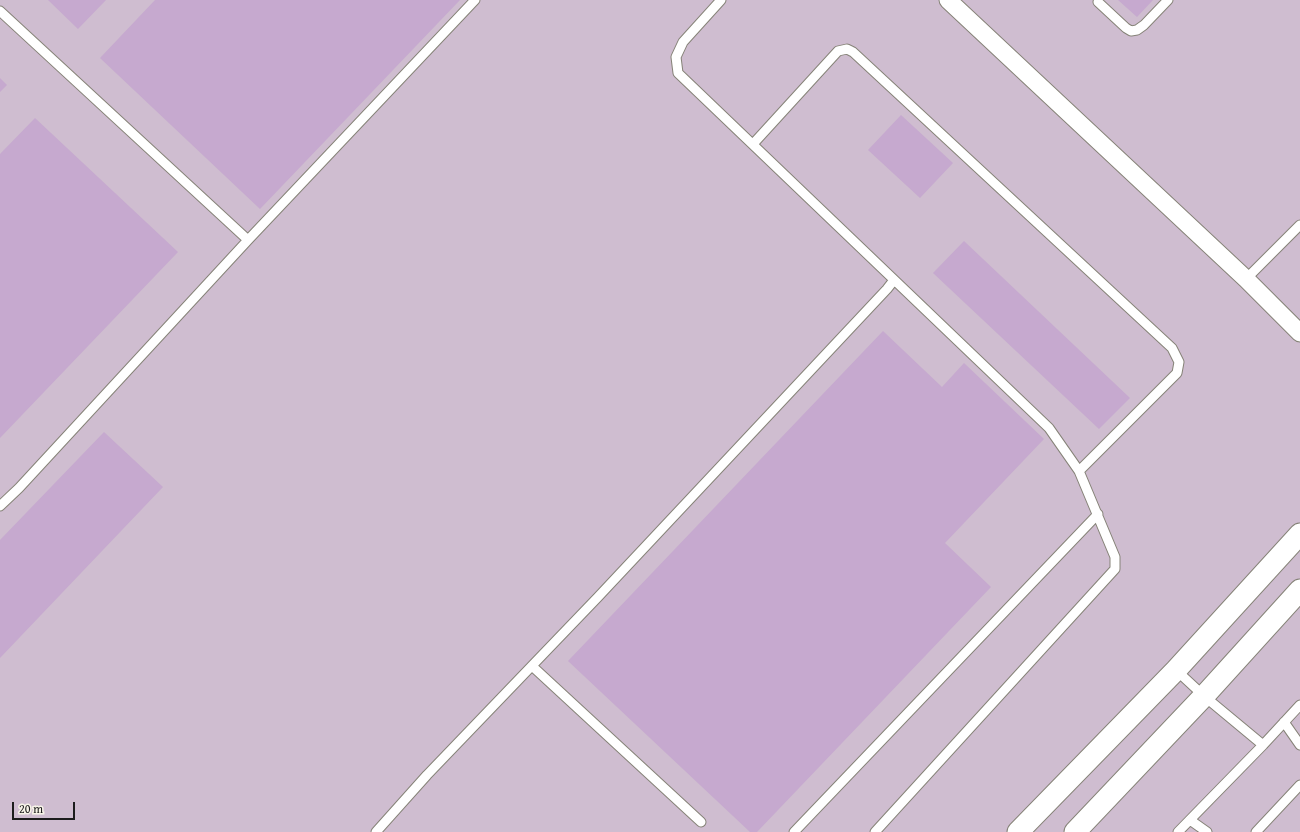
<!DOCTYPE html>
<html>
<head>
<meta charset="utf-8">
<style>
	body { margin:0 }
	#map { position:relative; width:1300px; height:832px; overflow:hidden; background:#f1ead4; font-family:"Gentium Book Plus",serif }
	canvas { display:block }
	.scale { position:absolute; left:12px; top:802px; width:63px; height:18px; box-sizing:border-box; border:2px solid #1c1c1c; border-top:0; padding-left:5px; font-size:12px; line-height:14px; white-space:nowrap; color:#1c1c1c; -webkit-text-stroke:3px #f7f3e8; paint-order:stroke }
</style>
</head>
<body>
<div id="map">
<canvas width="1300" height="832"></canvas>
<div class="scale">20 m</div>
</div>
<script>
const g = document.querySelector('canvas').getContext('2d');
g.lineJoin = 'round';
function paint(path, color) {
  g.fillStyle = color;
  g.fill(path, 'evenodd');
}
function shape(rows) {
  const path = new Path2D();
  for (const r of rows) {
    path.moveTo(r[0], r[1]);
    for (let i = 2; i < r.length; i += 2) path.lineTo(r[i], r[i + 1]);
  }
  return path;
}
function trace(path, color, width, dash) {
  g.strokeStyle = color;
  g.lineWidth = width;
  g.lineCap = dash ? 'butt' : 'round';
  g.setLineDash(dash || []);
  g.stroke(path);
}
paint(shape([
	[0,0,1300,0,1300,832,0,832]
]), '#cfbdd0');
paint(shape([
	[48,0,106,0,78,29],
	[155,0,460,0,260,209,100,58],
	[1118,0,1153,0,1137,17],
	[0,78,7,85,0,92],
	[901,115,953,163,920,198,868,150],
	[35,118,178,252,0,438,0,154],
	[964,241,1130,398,1099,429,933,273],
	[883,331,942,387,964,363,1044,439,945,543,991,587,757,832,750,832,568,661],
	[104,432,163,487,0,658,0,540]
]), '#c6a9cf');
const service = shape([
	[721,0,683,42,676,57,678,73,1049,428,1079,471,1115,557,1115,569,875,832],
	[1098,2,1126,28,1131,31,1137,30,1144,25,1168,0],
	[0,11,248,240],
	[753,144,838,51,847,49,853,52,1172,348,1179,362,1177,373,1079,471],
	[1246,279,1300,225],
	[0,506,19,488,248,240,475,0],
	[532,666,701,822],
	[1176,670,1204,696,1263,745,1178,832],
	[1284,722,1300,745],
	[1263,745,1300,705],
	[1190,820,1207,832],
	[376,832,427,775,598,597,887,289,894,280],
	[794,832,1098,514],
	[1256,832,1300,785]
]);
const minor = shape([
	[948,0,1246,279,1300,333]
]);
const tertiary = shape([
	[1018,832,1176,670,1300,534],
	[1075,832,1204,696,1300,590]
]);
trace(service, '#868378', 11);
trace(minor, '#868378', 19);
trace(tertiary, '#868378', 23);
trace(service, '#fff', 9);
trace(minor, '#fff', 17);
trace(tertiary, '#fff', 21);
</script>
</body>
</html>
